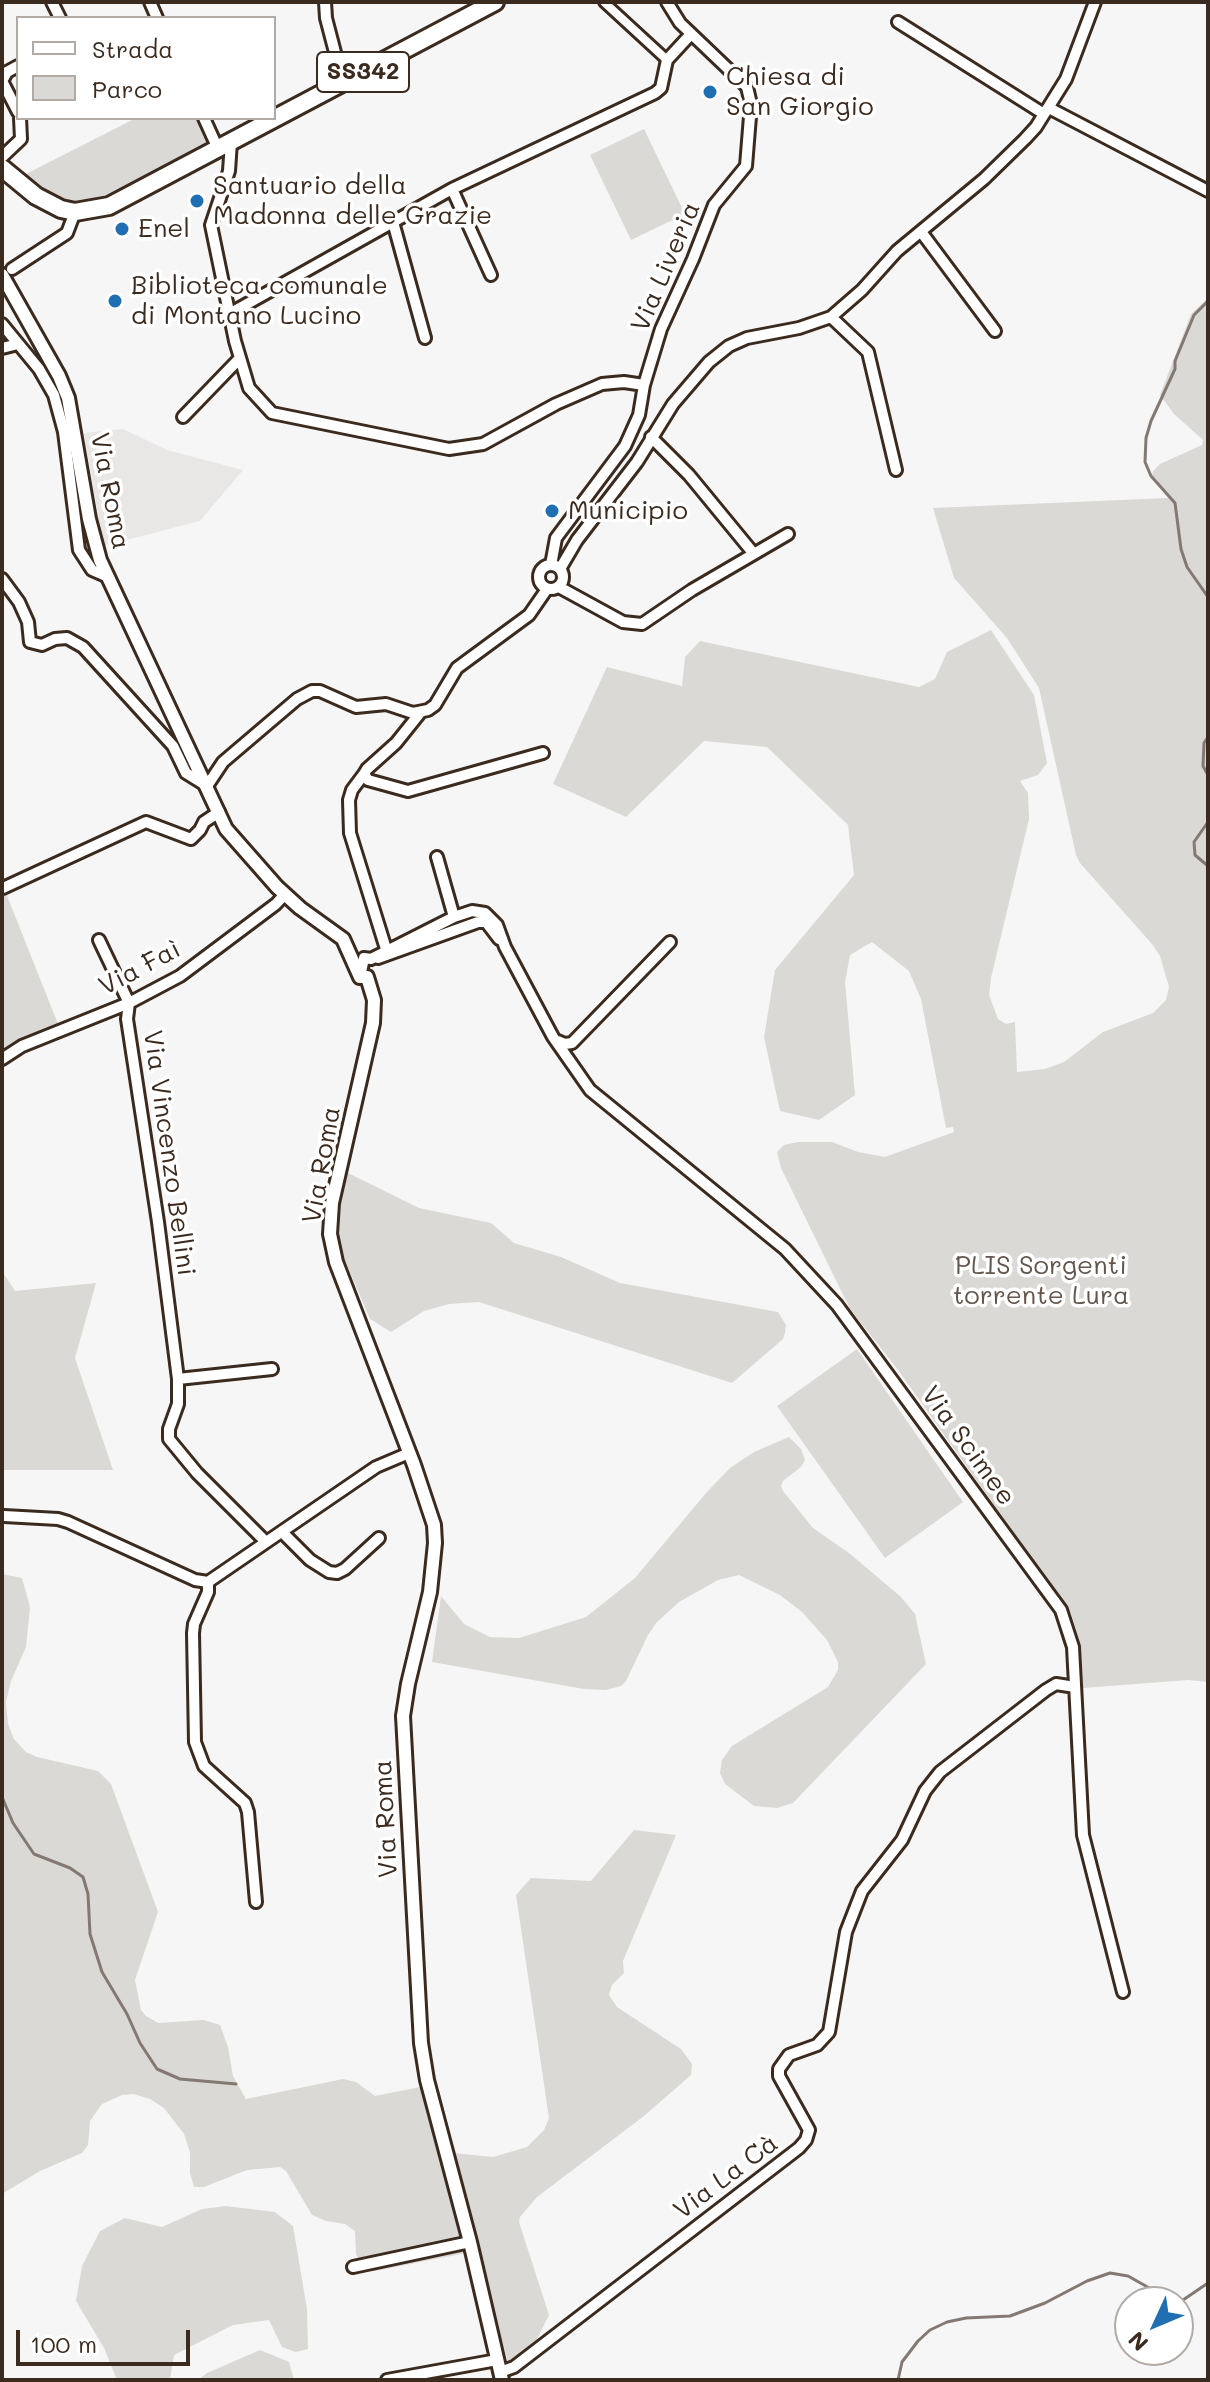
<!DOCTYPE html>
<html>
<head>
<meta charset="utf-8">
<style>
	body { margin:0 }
	#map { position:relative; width:1210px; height:2382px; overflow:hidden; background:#f7f6f6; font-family:Mali,sans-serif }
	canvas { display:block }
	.frame { position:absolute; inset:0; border:4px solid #3b2a1e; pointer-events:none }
	.legend { position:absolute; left:16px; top:16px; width:260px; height:104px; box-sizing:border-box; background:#fff; border:2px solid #b1aaa5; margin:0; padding:10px 14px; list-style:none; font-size:24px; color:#3b2a1e }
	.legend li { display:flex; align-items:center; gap:16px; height:40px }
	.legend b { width:40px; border:2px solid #b1aaa5 }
	.north { position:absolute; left:1114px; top:2286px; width:80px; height:80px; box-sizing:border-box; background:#fff; border:2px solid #b1aaa5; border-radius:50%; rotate:226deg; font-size:22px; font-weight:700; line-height:32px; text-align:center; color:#3b2a1e }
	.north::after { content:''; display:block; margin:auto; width:28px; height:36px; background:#1f6fb2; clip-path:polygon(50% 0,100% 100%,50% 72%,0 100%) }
	.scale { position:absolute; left:16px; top:2330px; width:174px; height:36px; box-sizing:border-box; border:4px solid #3b2a1e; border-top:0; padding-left:10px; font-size:24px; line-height:28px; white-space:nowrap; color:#3b2a1e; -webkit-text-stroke:6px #fff; paint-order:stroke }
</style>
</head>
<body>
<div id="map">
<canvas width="1210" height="2382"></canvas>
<div class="frame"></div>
<ul class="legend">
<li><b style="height:10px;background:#fff"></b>Strada</li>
<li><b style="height:22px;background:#dbd9d6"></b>Parco</li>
</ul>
<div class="north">N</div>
<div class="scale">100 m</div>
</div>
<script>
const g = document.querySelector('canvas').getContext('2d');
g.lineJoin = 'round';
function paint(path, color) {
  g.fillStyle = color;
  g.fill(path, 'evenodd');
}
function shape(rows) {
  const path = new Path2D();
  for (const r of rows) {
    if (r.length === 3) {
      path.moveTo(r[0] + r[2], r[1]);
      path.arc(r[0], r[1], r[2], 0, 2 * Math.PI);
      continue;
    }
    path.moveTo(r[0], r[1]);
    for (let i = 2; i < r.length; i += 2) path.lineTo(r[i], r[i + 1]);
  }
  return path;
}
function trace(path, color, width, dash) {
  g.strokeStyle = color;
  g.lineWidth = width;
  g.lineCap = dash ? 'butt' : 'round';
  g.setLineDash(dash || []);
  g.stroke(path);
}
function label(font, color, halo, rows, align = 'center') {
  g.font = font + ' Mali,sans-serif';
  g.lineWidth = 7;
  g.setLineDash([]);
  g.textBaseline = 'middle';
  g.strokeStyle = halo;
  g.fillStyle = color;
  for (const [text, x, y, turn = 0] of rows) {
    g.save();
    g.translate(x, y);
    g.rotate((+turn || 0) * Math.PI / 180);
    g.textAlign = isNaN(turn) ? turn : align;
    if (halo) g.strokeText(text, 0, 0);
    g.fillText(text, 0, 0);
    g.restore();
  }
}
paint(shape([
	[123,429,167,450,243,470,200,521,103,546,84,433]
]), '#e9e7e6');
paint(shape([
	[136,118,196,118,206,142,199,148,103,196,76,202,56,196,24,175],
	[644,129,685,214,631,240,590,155],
	[1208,298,1208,1682,1188,1680,1083,1688,1081,1646,1071,1613,898,1370,850,1309,781,1168,777,1152,784,1145,798,1142,832,1142,858,1152,885,1157,954,1132,953,1127,946,1128,921,999,909,971,872,942,850,955,845,982,855,1095,819,1120,780,1111,764,1037,775,970,854,875,848,825,767,747,704,741,626,817,553,784,607,667,682,686,685,657,700,641,919,687,935,679,947,652,991,630,1034,695,1047,763,1038,775,1020,781,1028,793,1029,819,991,978,989,995,998,1019,1006,1024,1015,1022,1017,1072,1045,1069,1064,1062,1103,1032,1153,1013,1166,1000,1169,987,1160,956,1152,944,1080,863,1076,855,1039,688,1007,638,954,578,933,508,1168,498,1152,479,1153,471,1160,464,1202,445,1203,440,1174,414,1160,395,1191,314],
	[2,883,58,1024,2,1054],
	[348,1173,419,1208,491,1223,514,1243,561,1257,620,1283,778,1312,786,1325,785,1333,783,1339,732,1383,479,1302,449,1304,424,1311,391,1332,370,1319,334,1234],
	[2,1271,15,1291,96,1283,75,1358,113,1470,2,1470],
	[857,1349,963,1502,885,1558,777,1406],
	[789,1437,801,1449,805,1460,801,1467,783,1481,781,1486,783,1491,813,1528,849,1553,901,1597,915,1614,926,1664,793,1803,777,1808,754,1806,725,1784,720,1773,722,1760,732,1746,828,1687,838,1670,838,1662,827,1640,802,1612,780,1595,739,1575,718,1580,679,1602,656,1623,648,1635,626,1681,621,1686,606,1690,584,1689,432,1662,441,1596,464,1624,490,1637,519,1638,586,1617,635,1578,706,1493,730,1468,754,1452],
	[2,1574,22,1578,30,1607,26,1647,11,1681,6,1702,8,1724,14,1739,26,1752,37,1757,98,1771,111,1784,158,1912,135,1980,141,2010,146,2016,158,2023,204,2020,220,2025,228,2047,233,2076,246,2099,343,2079,356,2082,375,2096,430,2085,453,2153,493,2157,527,2147,544,2130,549,2118,516,1895,531,1878,591,1881,634,1830,676,1835,623,1961,624,1973,612,1985,609,1995,617,2007,681,2049,692,2064,691,2075,644,2116,537,2197,520,2217,519,2222,549,2315,533,2347,509,2365,476,2251,375,2271,363,2270,356,2254,355,2231,345,2224,326,2221,312,2215,286,2171,280,2167,247,2170,204,2187,194,2187,190,2173,190,2152,184,2134,164,2108,150,2099,133,2094,122,2095,102,2104,90,2121,88,2145,82,2153,40,2171,2,2194],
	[226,2206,275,2212,293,2226,307,2309,308,2349,295,2352,282,2347,269,2320,233,2325,174,2355,170,2380,117,2380,104,2348,76,2301,82,2266,100,2231,125,2218,162,2227,202,2209],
	[260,2350,289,2362,294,2380,198,2380,207,2373]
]), '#dbd9d6');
trace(shape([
	[1208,301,1194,315,1175,361,1175,369,1151,421,1146,438,1145,462,1151,476,1175,503,1181,549,1187,567,1208,597],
	[1208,737,1204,743,1203,766,1208,775],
	[1208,822,1194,842,1195,855,1208,866],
	[2,1609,2,1631],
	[2,1797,13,1823,34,1854,70,1868,83,1877,88,1894,90,1934,102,1972,127,2014,140,2043,157,2069,180,2079,236,2084],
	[898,2380,902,2362,918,2341,930,2330,947,2322,966,2318,1010,2316,1045,2303,1087,2281,1110,2273,1128,2276,1160,2294,1183,2300,1208,2283]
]), '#847972', 3);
const pedestrian = shape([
	[604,2,667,60]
]);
const minor = shape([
	[52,2,60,18],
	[150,2,157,18],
	[325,2,326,18,343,83],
	[898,22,1044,114],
	[18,66,7,72,2,81,18,112],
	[1049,108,1208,191],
	[204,118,218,149],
	[231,142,229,171,211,225,235,341,249,388,272,413,449,449,483,444,556,404,602,384,624,382,644,385],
	[2,157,21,139,20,118],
	[452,189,491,275],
	[393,222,425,338],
	[922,233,995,331],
	[12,269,67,233,75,212],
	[229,314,452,189,655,93,661,88,667,60,691,34],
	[831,317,868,352,896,470],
	[2,324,39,369,54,395,64,432,79,550,92,570,108,577],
	[2,348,18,344],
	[183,417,240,358],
	[651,437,689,475,754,554],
	[551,577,12],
	[551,565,556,538,625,446,639,415,644,385,661,329,693,259,714,205,746,166,751,104,747,87,680,23,667,2],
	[560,569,577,540,637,462,673,404,709,362,729,346,747,338,799,328,831,317,862,290,897,251,984,179,1025,139,1036,127,1066,79,1095,2],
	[2,579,19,602,28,622,30,642,42,645,55,639,67,638,83,647,173,746,186,773,207,786,223,762,297,699,312,691,320,691,356,707,386,704,413,713,428,710,435,705,457,668,529,615,547,589],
	[559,587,623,622,642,624,692,590,788,534],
	[420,713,396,743,367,769,364,774,368,780,408,791,543,753],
	[364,774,352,790,349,800,350,833,386,949],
	[437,857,454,917],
	[3,888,146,822,191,839,200,830,204,822,219,812],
	[99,940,129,1003,127,1019,158,1222,178,1379,178,1404,169,1429,169,1439,197,1473,266,1542],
	[378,958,478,922,486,922,499,939],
	[360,977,364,958,371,959,379,955,454,917,472,911,485,913,497,925,505,947,553,1037,590,1090,785,1249,837,1305,1061,1610,1073,1647,1083,1835,1123,1992],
	[558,1041,565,1044,572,1043,670,942],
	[2,1059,22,1046,129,1003,180,976,276,904,285,894],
	[178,1379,272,1369],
	[4,1516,58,1519,68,1522,195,1580,208,1582,376,1467,409,1453],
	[282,1532,310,1560,329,1572,337,1573,345,1569,379,1538],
	[208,1582,208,1592,194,1624,193,1633,195,1742,204,1766,245,1803,248,1812,256,1902],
	[353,2267,470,2242],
	[500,2372,514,2367,799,2148,806,2140,809,2130,779,2076,779,2069,789,2055,817,2045,829,2032,846,1932,862,1891,902,1840,925,1791,940,1772,1046,1690,1056,1684,1075,1687],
	[387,2380,497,2360]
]);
const tertiary = shape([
	[2,275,59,376,68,398,89,519,100,560,226,829,277,887,300,908,343,939,360,977,367,977,374,1000,373,1023,332,1203,330,1234,336,1262,414,1465,434,1525,435,1543,430,1592,408,1684,403,1716,421,2043,427,2080,470,2242,502,2380]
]);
const primary = shape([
	[2,168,36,196,61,209,75,212,109,206,495,2]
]);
trace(pedestrian, '#3b2a1e', 14);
trace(minor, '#3b2a1e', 16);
trace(tertiary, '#3b2a1e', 18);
trace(primary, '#3b2a1e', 22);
trace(pedestrian, '#fff', 8);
trace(minor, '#fff', 10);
trace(tertiary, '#fff', 12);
trace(primary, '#fff', 16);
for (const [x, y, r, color] of [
	[710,92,8,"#1f6fb2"],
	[197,201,8,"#1f6fb2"],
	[122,229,8,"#1f6fb2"],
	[115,301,8,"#1f6fb2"],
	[552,511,8,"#1f6fb2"]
]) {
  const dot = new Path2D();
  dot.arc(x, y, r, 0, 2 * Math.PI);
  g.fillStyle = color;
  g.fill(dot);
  trace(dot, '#fff', 3);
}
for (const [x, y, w] of [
	[363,72,92]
]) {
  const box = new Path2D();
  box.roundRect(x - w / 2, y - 20, w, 40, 6);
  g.fillStyle = '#fff';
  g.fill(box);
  trace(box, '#3b2a1e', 2);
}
label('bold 24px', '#3b2a1e', null, [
	["SS342",363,72]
]);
label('26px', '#3b2a1e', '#fff', [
	["Chiesa di",726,77],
	["San Giorgio",726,107],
	["Santuario della",213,186],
	["Madonna delle Grazie",213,216],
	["Enel",138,229],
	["Biblioteca comunale",131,286],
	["di Montano Lucino",131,316],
	["Municipio",568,511]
], 'left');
label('26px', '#3b2a1e', '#fff', [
	["Via Liveria",666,267,-67],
	["Via Roma",110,491,79],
	["Via Faì",140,968,-28],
	["Via Vincenzo Bellini",169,1153,82],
	["Via Roma",322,1165,-80],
	["Via Scimee",968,1446,54],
	["Via Roma",386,1819,-93],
	["Via La Cà",726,2177,-37]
]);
label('26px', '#63564c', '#fff', [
	["PLIS Sorgenti",1041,1266],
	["torrente Lura",1041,1296]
]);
</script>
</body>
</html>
